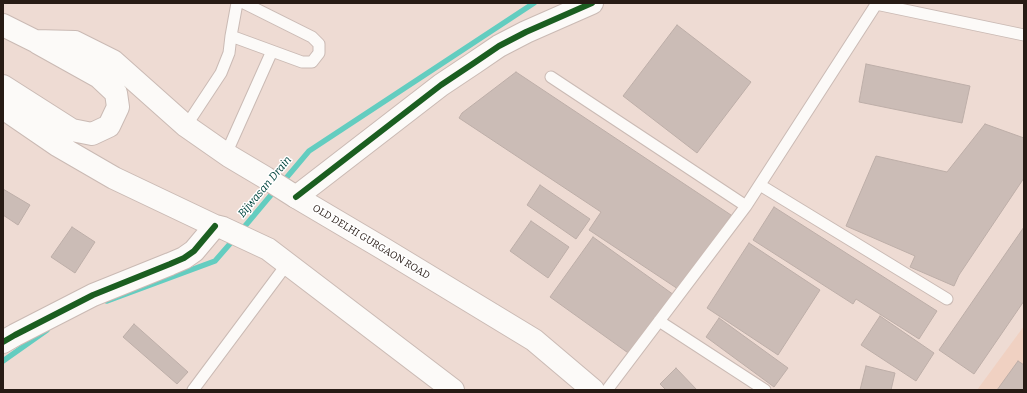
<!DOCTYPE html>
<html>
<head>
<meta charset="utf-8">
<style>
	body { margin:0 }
	#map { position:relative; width:1027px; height:393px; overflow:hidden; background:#eedbd3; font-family:Bitter,serif }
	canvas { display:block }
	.frame { position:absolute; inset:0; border:4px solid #271b15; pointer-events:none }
</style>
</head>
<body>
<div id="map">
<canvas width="1027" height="393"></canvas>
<div class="frame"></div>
</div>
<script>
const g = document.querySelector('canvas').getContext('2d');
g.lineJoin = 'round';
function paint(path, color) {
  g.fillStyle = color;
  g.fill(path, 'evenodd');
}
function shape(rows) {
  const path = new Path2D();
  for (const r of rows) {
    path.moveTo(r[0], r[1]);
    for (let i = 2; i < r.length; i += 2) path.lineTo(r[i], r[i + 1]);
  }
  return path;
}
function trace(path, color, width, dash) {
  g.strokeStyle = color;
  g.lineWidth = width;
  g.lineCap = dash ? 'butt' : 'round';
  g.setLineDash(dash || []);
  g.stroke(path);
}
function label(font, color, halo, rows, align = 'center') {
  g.font = font + ' Bitter,serif';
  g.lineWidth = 3;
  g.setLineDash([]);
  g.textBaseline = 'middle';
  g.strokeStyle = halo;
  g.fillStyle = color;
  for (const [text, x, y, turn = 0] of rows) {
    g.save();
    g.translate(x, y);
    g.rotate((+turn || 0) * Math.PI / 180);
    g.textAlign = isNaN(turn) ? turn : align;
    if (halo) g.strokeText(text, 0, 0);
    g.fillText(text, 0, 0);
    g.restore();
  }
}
paint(shape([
	[1024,326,1024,390,977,390]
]), '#f0d1c2');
trace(shape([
	[282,183,309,151,534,3],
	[240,232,276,189],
	[107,301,215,261,235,238],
	[3,361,47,330]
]), '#63cdc0', 5.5);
const building = shape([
	[677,25,751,82,697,153,623,96,677,25],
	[866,64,970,86,962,123,859,102,866,64],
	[516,72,731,215,681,291,589,230,601,212,459,118,462,113,516,72],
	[985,124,1024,138,1024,178,959,275,954,286,910,267,915,256,846,226,876,156,947,172,985,124],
	[540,185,590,219,576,239,527,205,540,185],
	[3,189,30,205,18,225,3,215,3,189],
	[774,207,937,311,919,339,856,299,853,304,753,240,774,207],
	[531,221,569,247,548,278,510,251,531,221],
	[72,227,95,242,75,273,51,257,72,227],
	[1024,227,1024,301,974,374,939,350,1024,227],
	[593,237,674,295,631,355,550,297,593,237],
	[749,243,820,290,778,355,707,308,749,243],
	[880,316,934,353,916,381,861,345,880,316],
	[719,318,788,368,774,387,706,337,719,318],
	[134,324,188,372,177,384,123,337,134,324],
	[1018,361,1024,365,1024,390,997,390,1018,361],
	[866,366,895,373,891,390,860,390,866,366],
	[676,368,697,390,666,390,660,384,676,368]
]);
paint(building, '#cbbcb6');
trace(building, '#bdaea8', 1);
const lane = shape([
	[876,4,1024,35],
	[231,36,302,62,312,62,319,53,319,44,312,37,244,3],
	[551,77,746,206],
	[186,126,221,73,229,53,231,36,237,3],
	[226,154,272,51],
	[760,185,947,299],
	[659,321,765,390],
	[193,390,287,264],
	[607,390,746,206,877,3]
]);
const street = shape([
	[296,197,441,85,474,63,499,46,526,32,592,3]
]);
const secondary = shape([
	[3,25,35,41,75,42,113,61,186,126,229,156,266,178,296,197,384,249,534,340,593,390],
	[3,86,72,130,92,134,109,126,118,107,116,93,99,77,38,43],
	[3,108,57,145,114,178,215,226,223,228,268,249,453,390],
	[3,342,15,335,93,295,170,264,184,258,194,251,215,226]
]);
trace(lane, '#cabab4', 13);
trace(street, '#cabab4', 24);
trace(secondary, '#cabab4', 24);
trace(lane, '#fcfaf8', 11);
trace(street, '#fcfaf8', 22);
trace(secondary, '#fcfaf8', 22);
trace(shape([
	[296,197,441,85,474,63,499,46,526,32,592,3],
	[3,342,15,335,93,295,170,264,184,258,194,251,215,226]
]), '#1b5e20', 6);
label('10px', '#271b15', '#fff', [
	["OLD DELHI GURGAON ROAD",371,242,31]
]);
label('italic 11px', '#00453e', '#fff', [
	["Bijwasan Drain",265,187,-50]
]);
</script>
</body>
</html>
